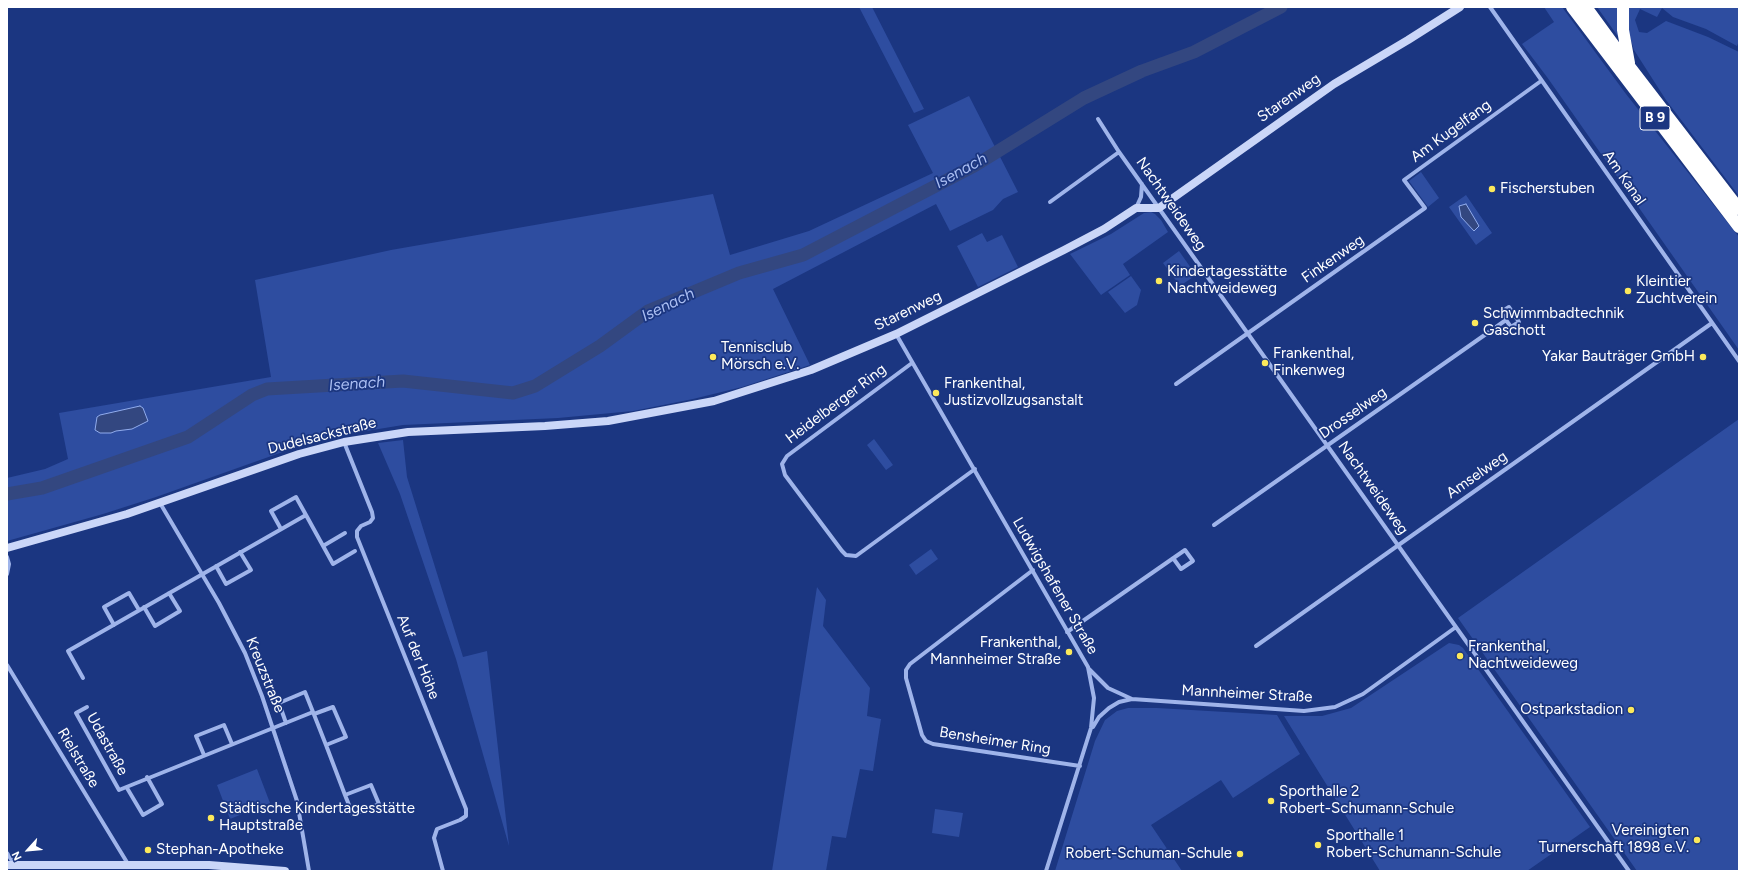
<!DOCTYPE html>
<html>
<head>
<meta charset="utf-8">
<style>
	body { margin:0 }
	#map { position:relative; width:1746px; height:878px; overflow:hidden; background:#1b3681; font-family:Figtree,sans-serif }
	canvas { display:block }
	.frame { position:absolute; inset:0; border:8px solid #fff; pointer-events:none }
	.north { position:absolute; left:8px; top:830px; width:40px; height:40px; -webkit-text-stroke:3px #1b3681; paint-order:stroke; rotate:243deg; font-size:11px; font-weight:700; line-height:16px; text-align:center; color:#fff }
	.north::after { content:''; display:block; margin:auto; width:14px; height:18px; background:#fff; clip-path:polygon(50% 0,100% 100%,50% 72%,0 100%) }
</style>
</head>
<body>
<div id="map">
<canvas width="1746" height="878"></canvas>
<div class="frame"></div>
<div class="north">N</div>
</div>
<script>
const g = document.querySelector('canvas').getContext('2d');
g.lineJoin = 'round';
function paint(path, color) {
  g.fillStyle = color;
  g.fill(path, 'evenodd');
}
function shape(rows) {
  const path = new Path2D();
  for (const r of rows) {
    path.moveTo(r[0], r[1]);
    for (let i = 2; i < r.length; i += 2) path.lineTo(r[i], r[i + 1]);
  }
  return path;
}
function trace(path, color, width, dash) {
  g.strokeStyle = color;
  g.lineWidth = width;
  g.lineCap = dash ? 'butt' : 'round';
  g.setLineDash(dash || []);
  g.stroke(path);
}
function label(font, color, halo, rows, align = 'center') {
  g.font = font + ' Figtree,sans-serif';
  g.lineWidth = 3.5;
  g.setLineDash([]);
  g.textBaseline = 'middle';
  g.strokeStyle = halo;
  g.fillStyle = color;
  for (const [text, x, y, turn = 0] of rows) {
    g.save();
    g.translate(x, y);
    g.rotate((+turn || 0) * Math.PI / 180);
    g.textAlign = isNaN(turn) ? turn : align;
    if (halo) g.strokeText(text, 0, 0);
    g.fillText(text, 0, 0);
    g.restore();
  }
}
paint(shape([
	[859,7,872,7,924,109,914,113],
	[1544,7,1562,7,1626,94,1739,237,1739,350,1547,77,1522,44,1554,22],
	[1597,7,1619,7,1622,42],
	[1628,7,1739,7,1739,41,1737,46,1706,29,1673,17,1662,8,1657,17,1640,9,1635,20,1639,32,1647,33,1666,21,1708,37,1739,52,1739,196,1666,100,1634,50,1628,31],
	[969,96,1018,192,1003,199,993,210,950,231,936,204,773,289,810,365,742,387,693,399,633,411,558,418,403,425,342,435,291,449,156,497,103,514,7,541,7,478,45,469,68,459,59,413,271,377,255,280,391,250,713,194,730,255,809,231,933,173,908,125],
	[1421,172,1439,198,1428,207,1409,181],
	[1466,195,1492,233,1476,245,1449,207],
	[1151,212,1155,214,1161,220,1168,232,1123,264,1130,275,1101,295,1070,254,1111,234,1144,213],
	[982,233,987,242,1002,235,1018,267,978,287,957,246],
	[1179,251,1196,275,1180,286,1163,263],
	[1131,276,1141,290,1137,305,1125,313,1108,292],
	[1739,419,1739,871,1637,871,1458,618],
	[874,439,893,465,886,470,867,445],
	[403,440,407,477,463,657,487,651,509,846,456,659,400,494,378,443],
	[931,549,938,559,916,575,909,565],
	[817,587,826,600,823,626,870,688,867,716,881,719,873,771,860,769,846,838,832,836,826,871,772,871],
	[1449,643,1459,645,1463,648,1590,827,1527,871,1380,871,1284,716,1322,716,1351,708],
	[1128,708,1157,708,1277,715,1300,754,1233,798,1221,780,1151,825,1182,871,1055,871,1095,741,1105,720,1117,711],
	[257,769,270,803,230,819,217,785],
	[935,809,963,813,959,837,932,833]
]), '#2e4da0');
const water = shape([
	[1466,204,1479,226,1474,231,1461,217,1459,206,1466,204],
	[140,406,143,408,148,421,132,429,116,431,111,433,100,433,95,430,97,417,100,415,140,406]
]);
paint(water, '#334780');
trace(water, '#91aced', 1);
trace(shape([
	[7,494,42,488,188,437,252,395,267,389,403,381,513,393,535,386,600,346,648,311,739,273,803,255,974,166,1084,98,1142,71,1194,52,1281,7]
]), '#334780', 13);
trace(shape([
	[1490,7,1739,361],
	[1098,119,1119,152,1629,871],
	[1050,202,1119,152],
	[1136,208,1141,197,1142,184],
	[896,334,1088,667,1094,698,1091,728,1046,871],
	[912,363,787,456,782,464,785,475,842,551,846,555,856,556,975,469],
	[1176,384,1425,208,1404,180,1541,81],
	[344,442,372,512,373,518,370,522,361,526,357,531,357,537,466,809,466,816,460,820,437,829,434,838,443,871],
	[160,503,219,603,245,653,262,696,297,801,309,871],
	[1214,525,1506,320,1511,327,1519,322,1509,307,1501,312,1506,320],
	[281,529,271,511,296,497,306,515],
	[323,546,345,533],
	[7,557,9,564,7,574],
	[216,566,226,584,251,570,240,552],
	[1033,570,910,664,906,670,906,678,922,735,926,741,933,744,1080,766],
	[144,607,155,626,180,611,169,593],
	[114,625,104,607,129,593,139,610],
	[1067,632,1185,550,1193,561,1181,569,1173,558],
	[1256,646,1712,323],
	[7,665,128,864],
	[1089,669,1108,688,1132,699],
	[83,678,68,651,306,515,333,564,355,551],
	[87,707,76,713,119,790,313,712],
	[314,714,333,707,346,737,326,745],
	[286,723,279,703,305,692,313,712,326,745,345,795,353,815,379,804,371,785,345,795],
	[1093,727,1099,717,1109,708,1119,702,1132,699,1304,711,1335,707,1363,694,1456,627],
	[204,755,196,736,224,725,232,744],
	[127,788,143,815,162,804,147,777],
	[7,853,14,864]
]), '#9fb4ea', 4);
trace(shape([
	[7,548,127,514,299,454,344,442,408,432,545,426,608,421,714,401,811,370,896,334,1064,250,1104,229,1136,208,1159,208,1334,84,1408,40,1460,7],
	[7,865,209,865,285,871]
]), '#cad6f8', 8);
trace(shape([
	[1572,7,1739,227],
	[1586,7,1629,66,1739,209],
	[1623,7,1623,30,1629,63]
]), '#fff', 12);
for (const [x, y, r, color] of [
	[1492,189,4,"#fce95b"],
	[1159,281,4,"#fce95b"],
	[1628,291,4,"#fce95b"],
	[1475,323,4,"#fce95b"],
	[713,357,4,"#fce95b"],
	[1703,357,4,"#fce95b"],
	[1265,363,4,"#fce95b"],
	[936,393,4,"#fce95b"],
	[1069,652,4,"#fce95b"],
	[1460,656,4,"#fce95b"],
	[1631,710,4,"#fce95b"],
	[1271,801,4,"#fce95b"],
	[211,818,4,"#fce95b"],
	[1697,840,4,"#fce95b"],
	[1318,845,4,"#fce95b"],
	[148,850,4,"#fce95b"],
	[1240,854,4,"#fce95b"]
]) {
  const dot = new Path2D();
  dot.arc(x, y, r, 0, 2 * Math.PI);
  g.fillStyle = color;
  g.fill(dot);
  trace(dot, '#1b3681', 1.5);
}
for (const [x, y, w] of [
	[1655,118,30]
]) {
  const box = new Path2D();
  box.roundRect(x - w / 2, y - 12, w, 24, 3);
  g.fillStyle = '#1b3681';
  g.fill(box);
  trace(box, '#fff', 1);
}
label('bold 14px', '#fff', null, [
	["B 9",1655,118]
]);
label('15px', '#fff', '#1b3681', [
	["Starenweg",1289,98,-35],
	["Am Kugelfang",1451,131,-36],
	["Am Kanal",1624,178,55],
	["Nachtweideweg",1171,204,55],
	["Finkenweg",1333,259,-35],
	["Starenweg",908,311,-26],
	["Heidelberger Ring",836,404,-37],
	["Drosselweg",1353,413,-35],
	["Dudelsackstraße",322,436,-14],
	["Amselweg",1477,475,-35],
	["Nachtweideweg",1373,488,55],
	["Ludwigshafener Straße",1055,586,60],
	["Auf der Höhe",418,657,68],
	["Kreuzstraße",265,675,68],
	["Mannheimer Straße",1247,694,3],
	["Bensheimer Ring",995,741,9],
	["Udastraße",107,744,61],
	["Rielstraße",78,758,59]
]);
label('15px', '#fff', '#1b3681', [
	["Fischerstuben",1500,189],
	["Kindertagesstätte",1167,272],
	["Nachtweideweg",1167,289],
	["Kleintier",1636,282],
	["Zuchtverein",1636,299],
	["Schwimmbadtechnik",1483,314],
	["Gaschott",1483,331],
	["Tennisclub",721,348],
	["Mörsch e.V.",721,365],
	["Frankenthal,",1273,354],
	["Finkenweg",1273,371],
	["Yakar Bauträger GmbH",1695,357,"right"],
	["Frankenthal,",944,384],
	["Justizvollzugsanstalt",944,401],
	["Frankenthal,",1061,643,"right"],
	["Mannheimer Straße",1061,660,"right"],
	["Frankenthal,",1468,647],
	["Nachtweideweg",1468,664],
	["Ostparkstadion",1623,710,"right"],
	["Sporthalle 2",1279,792],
	["Robert-Schumann-Schule",1279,809],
	["Städtische Kindertagesstätte",219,809],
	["Hauptstraße",219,826],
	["Vereinigten",1689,831,"right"],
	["Turnerschaft 1898 e.V.",1689,848,"right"],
	["Sporthalle 1",1326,836],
	["Robert-Schumann-Schule",1326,853],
	["Stephan-Apotheke",156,850],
	["Robert-Schuman-Schule",1232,854,"right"]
], 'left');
label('italic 16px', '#aabef2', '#1b3681', [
	["Isenach",961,171,-29],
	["Isenach",668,305,-26],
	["Isenach",357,384,-4]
]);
</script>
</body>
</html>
